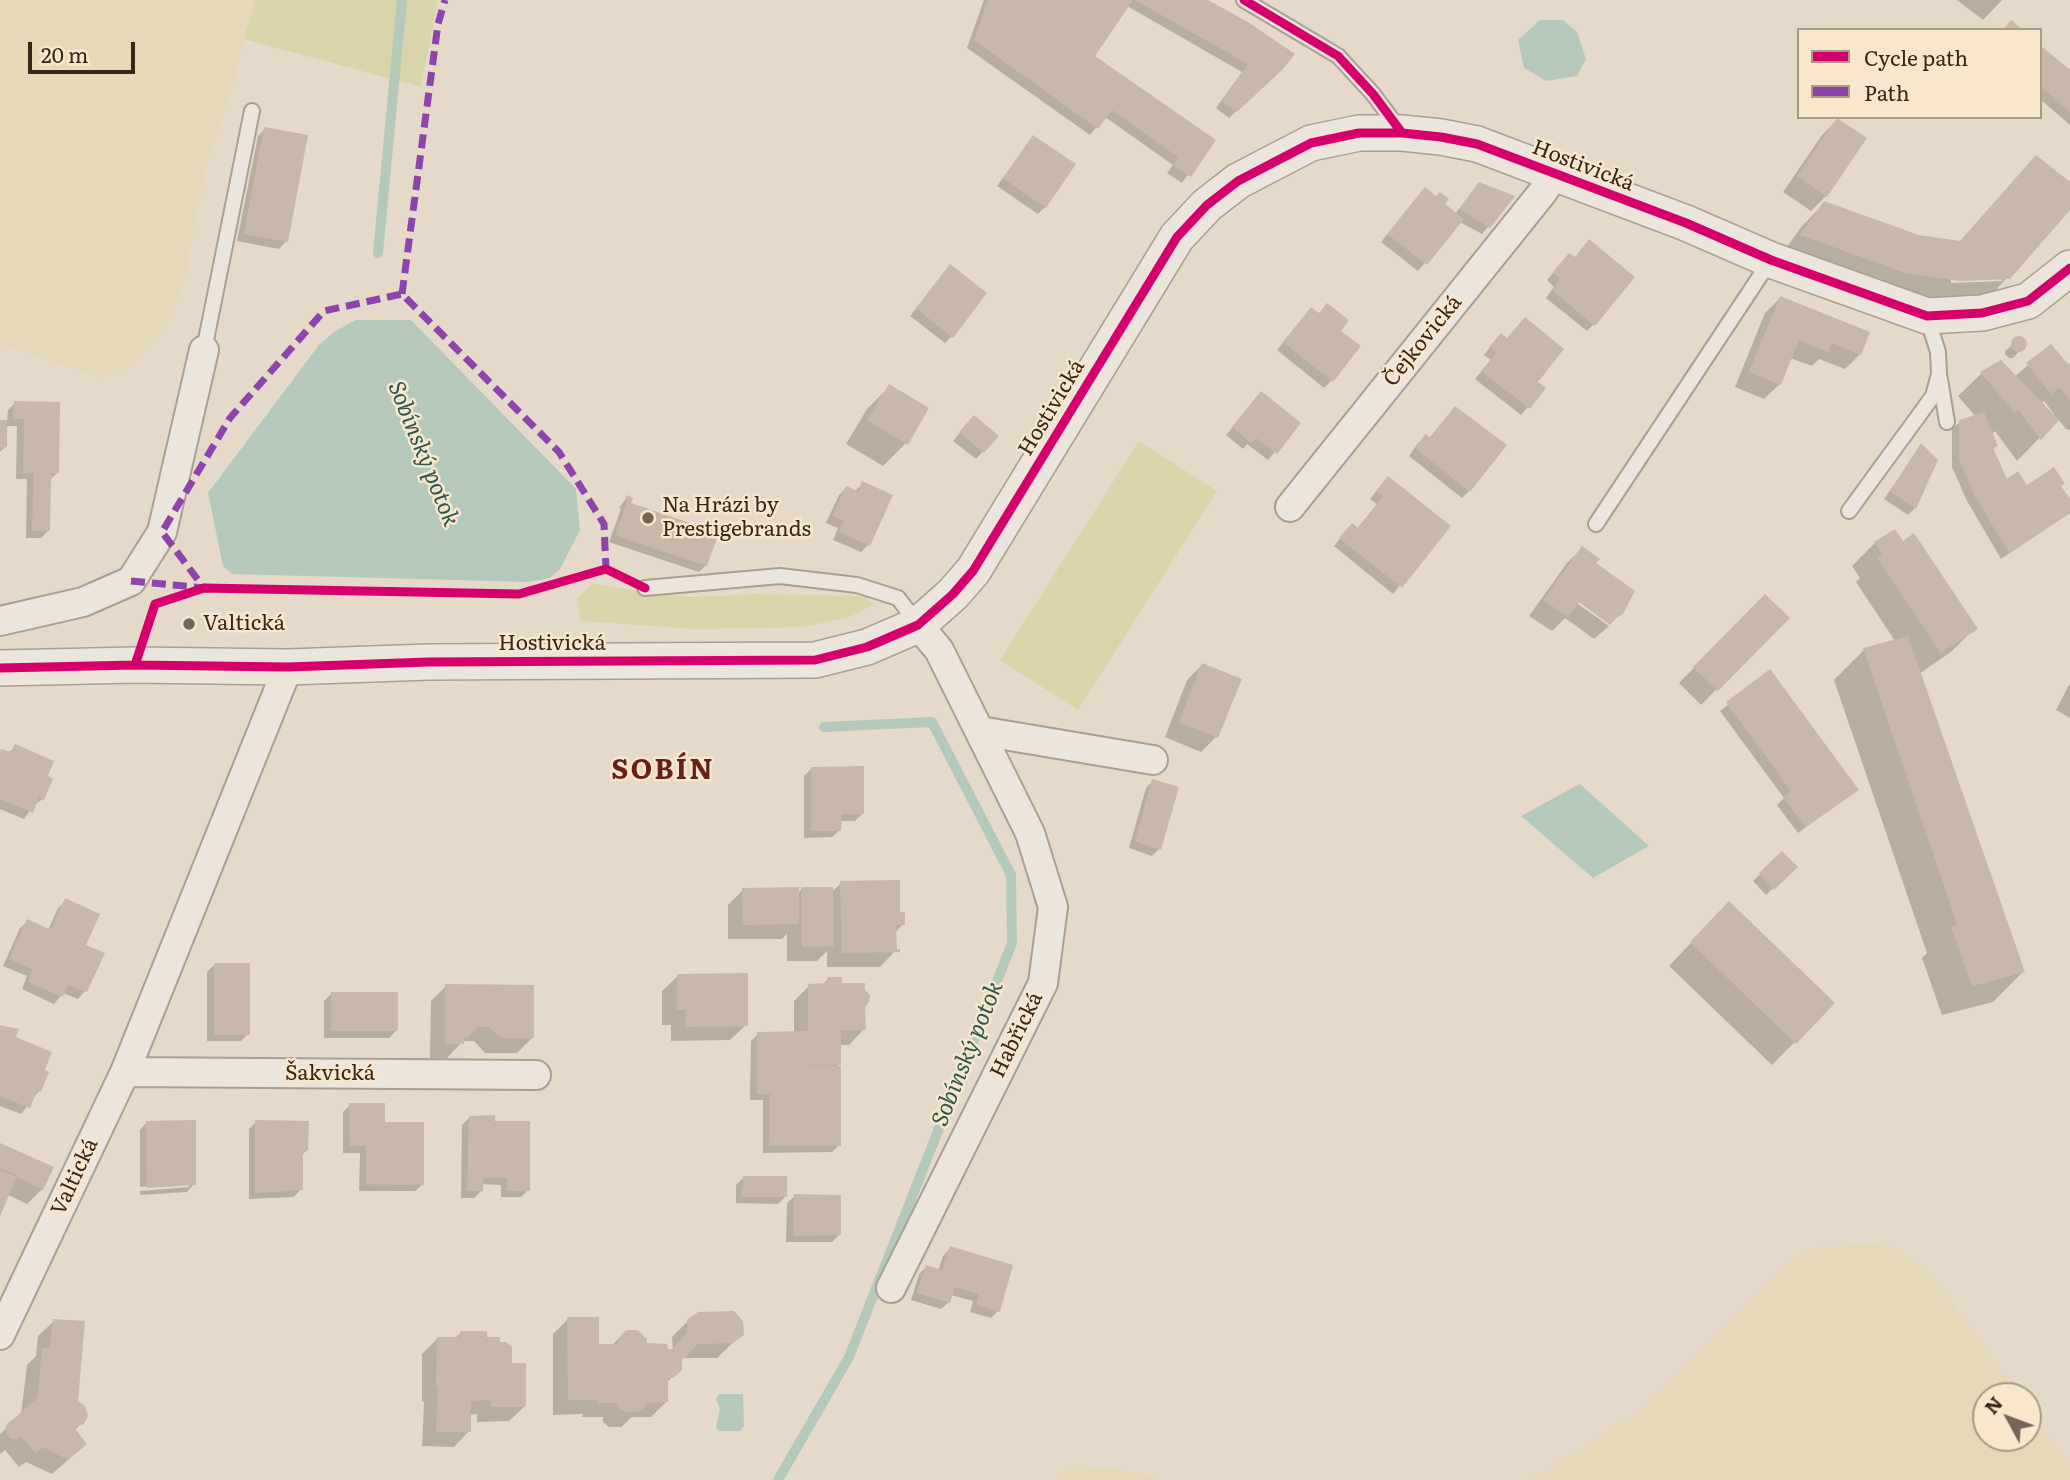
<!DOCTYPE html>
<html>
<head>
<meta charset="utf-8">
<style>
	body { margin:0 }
	#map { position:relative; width:2070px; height:1480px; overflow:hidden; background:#e5dac9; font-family:Literata,serif }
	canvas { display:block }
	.legend { position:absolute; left:1797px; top:28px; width:245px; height:91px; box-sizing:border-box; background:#f8e7cd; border:2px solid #ab9a86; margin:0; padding:9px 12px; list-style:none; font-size:21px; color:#38261b }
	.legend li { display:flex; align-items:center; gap:14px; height:35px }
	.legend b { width:35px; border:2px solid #ab9a86 }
	.north { position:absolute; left:1972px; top:1382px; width:70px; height:70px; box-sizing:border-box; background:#f8e7cd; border:2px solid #ab9a86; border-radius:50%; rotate:311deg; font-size:19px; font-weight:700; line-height:28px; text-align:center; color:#38261b }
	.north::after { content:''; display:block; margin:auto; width:24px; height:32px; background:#756558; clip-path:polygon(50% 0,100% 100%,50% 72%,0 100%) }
	.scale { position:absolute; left:28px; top:42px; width:107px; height:32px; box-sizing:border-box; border:4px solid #38261b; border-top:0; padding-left:9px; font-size:21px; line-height:24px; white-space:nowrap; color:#38261b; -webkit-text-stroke:5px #f8e7cd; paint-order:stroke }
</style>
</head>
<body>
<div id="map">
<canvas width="2070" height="1480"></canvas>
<ul class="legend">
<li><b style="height:9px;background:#d6006c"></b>Cycle path</li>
<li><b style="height:9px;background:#8e44ad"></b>Path</li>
</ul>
<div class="north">N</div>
<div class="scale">20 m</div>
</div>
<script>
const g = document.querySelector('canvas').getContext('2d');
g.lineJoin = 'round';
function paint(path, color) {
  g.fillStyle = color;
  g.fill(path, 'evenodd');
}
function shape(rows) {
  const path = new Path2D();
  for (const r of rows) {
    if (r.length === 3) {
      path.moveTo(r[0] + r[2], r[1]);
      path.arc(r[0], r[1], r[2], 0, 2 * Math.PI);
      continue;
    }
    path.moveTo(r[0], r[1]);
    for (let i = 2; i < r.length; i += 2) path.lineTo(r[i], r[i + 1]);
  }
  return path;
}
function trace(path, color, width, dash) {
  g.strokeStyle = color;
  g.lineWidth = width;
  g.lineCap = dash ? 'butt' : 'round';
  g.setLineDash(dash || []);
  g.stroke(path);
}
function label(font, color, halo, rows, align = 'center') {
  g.font = font + ' Literata,serif';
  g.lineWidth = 5;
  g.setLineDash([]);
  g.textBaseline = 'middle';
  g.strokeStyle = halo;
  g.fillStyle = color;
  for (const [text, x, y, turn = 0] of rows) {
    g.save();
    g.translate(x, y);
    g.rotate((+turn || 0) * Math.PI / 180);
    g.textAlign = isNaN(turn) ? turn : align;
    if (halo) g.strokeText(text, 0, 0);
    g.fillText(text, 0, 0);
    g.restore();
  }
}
paint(shape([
	[0,0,255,0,226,109,206,166,183,286,165,328,122,374,97,377,0,343],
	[1868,1243,1894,1247,1935,1279,2019,1396,1986,1396,1986,1438,2028,1438,2028,1408,2070,1465,2070,1480,1532,1480,1640,1411,1790,1259,1819,1248],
	[1068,1466,1113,1468,1163,1480,1056,1480]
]), '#e6d8b8');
paint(shape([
	[255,0,438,0,421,87,244,39],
	[1139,441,1217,491,1078,710,1000,660],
	[592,583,628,590,692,597,757,594,863,596,875,604,850,617,802,627,698,629,581,621,577,599]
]), '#d9d4aa');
paint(shape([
	[1540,20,1563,20,1577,32,1586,59,1577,76,1546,81,1524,68,1518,40],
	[356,320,411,320,576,489,580,530,560,569,550,578,529,582,232,574,223,566,208,493,319,345,334,332],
	[1580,784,1649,846,1593,878,1521,816],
	[719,1394,743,1394,744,1426,740,1431,720,1431,716,1428,720,1408,716,1399]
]), '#b5c9bb');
paint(shape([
	[984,0,1203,0,1273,77,1229,118,1216,108,1242,72,1127,6,1093,57,1214,140,1182,183,1167,173,1173,165,1105,117,1090,135,967,48],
	[1957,0,2002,0,1983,20],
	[2040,47,2070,73,2070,125,2040,99],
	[1837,120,1826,196,1811,211,1783,192,1822,135],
	[265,129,286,241,279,249,237,241,258,136],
	[1033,137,1045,207,1038,214,997,186],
	[1479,184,1489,226,1482,234,1460,222,1418,271,1381,242,1418,196,1443,204,1455,214],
	[2070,184,2070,208,1985,302,1936,303,1779,258,1802,226,1825,203,1918,236,1959,243],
	[1999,278,2003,281,1951,283,1951,279],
	[1562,262,1594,324,1587,331,1546,298,1554,287,1547,280],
	[950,266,952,336,945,343,910,316],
	[1780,298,1860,354,1845,369,1819,359,1812,366,1790,358,1780,384,1764,399,1735,387,1765,313],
	[1304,317,1338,331,1331,381,1324,388,1277,350],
	[2021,338,2025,345,2013,358,2009,358,2005,354,2005,351],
	[1494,342,1544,389,1521,415,1475,379,1491,360,1484,355],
	[2051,346,2068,367,2070,365,2070,430,2066,429,2058,419,2017,461,1995,431,1992,434,1996,446,1992,450,2006,482,2026,487,2060,486,2070,502,2070,513,2001,559,1967,501,1952,467,1952,429,1960,422,1975,416,1958,396,1981,374,2001,363,2014,377],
	[2044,401,2054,414,2052,416,2041,404],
	[890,386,906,443,883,466,846,444,867,409],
	[1254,401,1299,424,1268,460,1247,444,1243,449,1226,435],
	[15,403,58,472,50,480,48,531,41,538,26,538,27,479,16,479,17,426,6,426,5,447,0,452,0,422,7,422,8,410],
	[967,425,996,436,976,459,953,441],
	[1430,439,1469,491,1462,498,1409,456,1418,443],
	[1921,446,1935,460,1915,508,1908,515,1884,499],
	[863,483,868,545,861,552,833,540,838,528,826,523,839,495,846,488,855,491],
	[1381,485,1448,526,1393,594,1334,546,1345,532,1357,529,1377,504,1370,499],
	[627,497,629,504,706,565,699,572,609,542,621,509,619,508],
	[1875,543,1975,628,1952,651,1919,674,2023,972,1993,1002,1942,1015,1922,958,1927,953,1834,680,1864,650,1895,641,1856,582,1860,578,1852,566],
	[1582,548,1594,563,1621,613,1611,623,1573,596,1571,599,1609,626,1594,639,1565,618,1552,631,1529,616,1567,563],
	[1765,596,1787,618,1701,705,1679,683],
	[1202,665,1216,737,1201,752,1165,737,1187,680],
	[1770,671,1857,790,1798,833,1777,805,1784,798,1720,711],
	[2070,683,2070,718,2056,710],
	[15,747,43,799,34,805,24,819,0,809,0,753,8,753],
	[811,769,862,814,855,821,840,821,840,830,832,837,804,838,804,776],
	[1153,781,1159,849,1152,856,1129,848,1146,788],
	[1782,853,1795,867,1766,895,1753,881],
	[841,883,898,914,903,924,895,933,895,951,880,967,827,967,827,951,817,961,787,961,787,934,782,939,728,939,728,905,743,890,797,894,802,889,832,892],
	[65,901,84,946,102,954,85,991,78,999,63,993,54,1004,22,989,27,976,3,966,20,928,28,921,48,930,58,908],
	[1707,926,1833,1003,1772,1065,1669,966],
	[214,965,248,1034,241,1041,207,1041,207,972],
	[678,976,746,1025,730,1040,671,1041,671,1025,662,1025,662,991],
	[828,979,840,985,864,1029,849,1045,839,1045,839,1064,836,1068,839,1145,832,1152,763,1153,763,1100,750,1100,751,1041,758,1034,794,1033,794,1001,809,986,822,985],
	[446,986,532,1038,517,1053,485,1053,474,1041,463,1041,447,1058,430,1058,431,1001],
	[331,994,397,1030,389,1038,324,1038,324,1001],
	[0,1027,14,1038,43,1071,39,1091,21,1114,0,1106],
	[350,1105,423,1184,415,1191,359,1191,360,1153,343,1153,343,1112],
	[470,1117,493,1122,528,1190,521,1197,501,1197,501,1185,481,1184,481,1191,474,1198,461,1198,462,1125],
	[147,1122,194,1184,187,1192,140,1195,140,1191,189,1187,189,1184,140,1187,140,1130],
	[256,1122,307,1150,301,1156,301,1189,294,1197,249,1199,249,1129],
	[0,1145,42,1189,27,1204,8,1195,0,1212],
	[743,1178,785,1197,778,1204,736,1203,736,1185],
	[795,1196,839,1235,832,1242,786,1242,787,1203],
	[950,1248,998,1311,991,1318,970,1312,973,1301,951,1295,949,1302,941,1309,911,1300,919,1274,926,1267,938,1271,943,1256],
	[568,1319,598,1346,612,1345,626,1332,645,1345,673,1351,672,1337,688,1321,742,1334,717,1358,682,1358,680,1370,666,1383,666,1402,651,1417,632,1417,621,1427,609,1427,603,1422,603,1417,582,1417,583,1414,553,1415,553,1334],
	[54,1321,82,1423,74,1431,69,1459,52,1474,26,1462,19,1467,5,1450,0,1454,0,1434,21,1415,27,1365,36,1356,38,1336],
	[461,1333,486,1338,525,1406,509,1421,477,1422,477,1414,469,1415,469,1431,454,1447,422,1446,424,1402,422,1401,422,1354,437,1339,454,1339]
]), '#0003');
trace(shape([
	[378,253,402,0],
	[778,1480,849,1357,1012,943,1011,875,932,722,824,727]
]), '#b5c9bb', 10);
paint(shape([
	[988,0,1133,0,1095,56,1216,140,1191,177,1173,165,1178,157,1112,110,1098,129,974,40],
	[1135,0,1208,0,1248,22,1295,54,1282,70,1237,112,1222,101,1248,64],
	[2011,20,2023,30,2003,30],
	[2040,45,2070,70,2070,112,2040,86],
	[1837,118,1867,138,1827,197,1797,176],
	[264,127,308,135,288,242,244,234],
	[1033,135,1076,164,1046,208,1003,178],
	[2036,155,2070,182,2070,210,2010,279,1960,281,1906,273,1800,235,1824,201,1919,235,1960,241],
	[1479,182,1515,196,1490,228,1459,209],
	[1425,187,1436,196,1440,192,1449,199,1445,204,1464,219,1427,265,1387,234],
	[1589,239,1635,277,1595,326,1552,290,1560,279,1553,272,1569,253,1575,257],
	[950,264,987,293,953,338,916,308],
	[1780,296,1870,332,1861,355,1832,343,1828,352,1799,340,1781,385,1749,372],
	[1327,303,1349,320,1341,331,1361,346,1333,382,1283,342,1311,307,1319,313],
	[1525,317,1564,349,1538,382,1546,388,1530,409,1481,371,1497,352,1489,347,1501,333,1507,338],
	[2019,344,8],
	[2051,344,2068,364,2070,363,2070,400,2060,387,2051,394,2026,363],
	[2001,360,2059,420,2041,440,2018,409,2015,413,1980,372],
	[889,384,929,408,908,445,867,420],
	[1261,391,1301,423,1277,454,1256,438,1251,443,1232,427],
	[14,401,60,402,59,473,40,473,51,474,50,531,32,531,34,473,23,473,24,419,13,419],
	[1455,406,1507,445,1470,492,1415,448,1425,434,1430,437],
	[1984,412,1998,446,1993,448,2007,479,2018,471,2027,485,2054,467,2065,484,2061,486,2070,499,2070,513,2009,553,1973,493,1959,459,1959,420],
	[974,415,999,436,984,453,959,432],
	[0,420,7,420,7,447,0,448],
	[1921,443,1938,460,1916,509,1890,491],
	[1388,476,1451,526,1402,588,1339,538,1352,523,1358,528,1383,496,1376,491],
	[862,481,893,495,870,546,839,532,844,521,832,516,846,486,858,491],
	[627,495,633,498,631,503,719,533,707,566,615,535,627,501,625,500],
	[1895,529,1903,541,1914,533,1978,629,1941,653,1877,558,1882,555,1874,542],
	[1582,546,1600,559,1596,563,1635,591,1623,614,1616,618,1610,625,1579,602,1568,617,1543,600],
	[1765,594,1790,618,1718,691,1693,667],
	[1908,636,2025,972,1972,986,1951,927,1957,924,1863,648],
	[1202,663,1242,679,1218,738,1179,722],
	[1770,669,1859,790,1806,827,1783,797,1791,791,1726,702],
	[15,744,54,761,48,776,53,779,44,800,39,797,33,813,0,799,0,752,1,749,11,752],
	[864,766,864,814,842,814,841,831,811,831,811,767],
	[1152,779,1179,787,1161,850,1135,841],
	[1782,851,1798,867,1774,890,1759,873],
	[900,880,900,912,905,912,905,925,896,925,897,949,900,949,900,952,842,953,840,881],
	[799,887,799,924,743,925,742,888],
	[801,887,833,887,834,946,802,947],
	[65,898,100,914,86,945,105,953,87,992,68,985,63,997,28,982,33,969,9,959,27,919,51,930],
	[1729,901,1835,1003,1796,1044,1690,942],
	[214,963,250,963,250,1035,214,1035],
	[748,973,748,1026,685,1027,686,1010,677,1010,677,974],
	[827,977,842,977,842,983,865,983,865,990,870,995,869,1002,865,1007,866,1030,841,1030,841,1065,787,1066,841,1066,841,1146,769,1146,770,1094,757,1094,757,1032,808,1031,808,984,828,983],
	[445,984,534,985,534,1038,501,1038,489,1027,478,1027,467,1038,464,1038,464,1044,445,1044],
	[331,992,398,992,398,1031,331,1031],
	[0,1025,19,1029,16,1037,52,1052,45,1070,49,1072,41,1092,37,1091,30,1108,0,1096],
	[349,1103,385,1103,385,1122,424,1122,424,1185,366,1184,366,1146,350,1146],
	[495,1115,495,1121,530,1121,530,1191,507,1191,507,1178,483,1178,483,1191,467,1191,469,1116],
	[196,1120,196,1185,147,1188,146,1121],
	[255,1120,309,1121,308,1151,303,1151,303,1190,255,1193],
	[0,1143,54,1167,43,1190,17,1177,0,1216,0,1170,17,1177,17,1175,0,1168],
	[743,1176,787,1176,787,1197,742,1197],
	[794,1194,841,1195,841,1235,793,1236],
	[950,1246,1013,1265,1000,1312,976,1305,979,1294,955,1287,950,1303,917,1293,926,1265,942,1270],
	[734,1311,743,1321,744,1335,733,1343,697,1344,684,1359,682,1357,682,1370,673,1378,668,1378,668,1402,645,1403,646,1406,638,1412,625,1412,617,1406,617,1403,597,1403,597,1400,568,1400,567,1317,599,1317,599,1344,618,1344,618,1339,626,1330,638,1330,647,1339,647,1343,667,1344,668,1349,672,1349,687,1333,687,1320,698,1312],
	[53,1319,85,1321,78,1401,85,1406,88,1416,84,1424,74,1427,87,1444,68,1460,43,1447,35,1453,21,1436,17,1439,11,1439,5,1431,7,1424,36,1400,38,1394,42,1348,50,1348],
	[460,1331,487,1331,487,1337,500,1337,500,1342,506,1342,512,1347,512,1363,526,1363,526,1407,491,1407,491,1400,471,1401,471,1432,436,1432,438,1387,436,1386,437,1337,460,1337]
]), '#c9b7aa');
const service = shape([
	[1244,0,1338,56,1373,94,1399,129],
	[204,350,252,111],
	[1940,379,1947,422],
	[1849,511,1933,396,1939,374,1938,352,1927,317],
	[1596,524,1770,261],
	[645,588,780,576,857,585,898,598,918,624]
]);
const minor = shape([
	[1290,507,1542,193,1555,174],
	[0,621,83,602,131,581,162,532,204,350],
	[980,731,1153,760],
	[125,1072,536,1075],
	[891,1288,1043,983,1053,907,1030,833,939,650,918,625],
	[0,1335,125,1072,288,667]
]);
const tertiary = shape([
	[0,668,135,665,288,667,428,662,815,660,867,647,918,625,953,594,973,571,1177,237,1207,205,1238,181,1311,143,1359,133,1402,133,1441,137,1477,144,1686,223,1771,260,1927,316,1982,313,2028,301,2070,268]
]);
trace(service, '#aa9f93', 18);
trace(minor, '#aa9f93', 32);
trace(tertiary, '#aa9f93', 38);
trace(service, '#ece5db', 14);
trace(minor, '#ece5db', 28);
trace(tertiary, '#ece5db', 35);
trace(shape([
	[402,294,438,24,445,0],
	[131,581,204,588,162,532,230,418,324,311,402,294,559,452,604,524,606,569]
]), '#8e44ad', 7, [14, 7]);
trace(shape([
	[1244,0,1338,56,1373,94,1402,133],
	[135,665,155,604,204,588,519,594,606,569,645,588],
	[0,668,135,665,288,667,428,662,815,660,867,647,918,625,953,594,973,571,1177,237,1207,205,1238,181,1311,143,1359,133,1402,133,1441,137,1477,144,1686,223,1771,260,1927,316,1982,313,2028,301,2070,268]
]), '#d6006c', 9);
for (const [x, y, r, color] of [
	[648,518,7,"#756558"],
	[189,624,7,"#756558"]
]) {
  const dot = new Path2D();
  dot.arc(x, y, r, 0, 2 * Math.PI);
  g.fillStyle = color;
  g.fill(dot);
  trace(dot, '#f8e7cd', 2.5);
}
label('21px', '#38261b', '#f8e7cd', [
	["Hostivická",1583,166,21],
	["Čejkovická",1423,341,-51],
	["Hostivická",1052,408,-59],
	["Hostivická",552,644],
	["Habřická",1017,1035,-64],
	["Šakvická",330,1074],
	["Valtická",75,1177,-65]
]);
label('21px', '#38261b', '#f8e7cd', [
	["Na Hrázi by",662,506],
	["Prestigebrands",662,530],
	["Valtická",203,624]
], 'left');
label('italic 23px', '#295951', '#f8e7cd', [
	["Sobínský potok",423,454,68],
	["Sobínský potok",968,1054,-68]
]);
g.letterSpacing = '2px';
label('bold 28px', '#681f17', '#f8e7cd', [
	["SOBÍN",663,771]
]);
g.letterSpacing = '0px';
</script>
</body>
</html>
